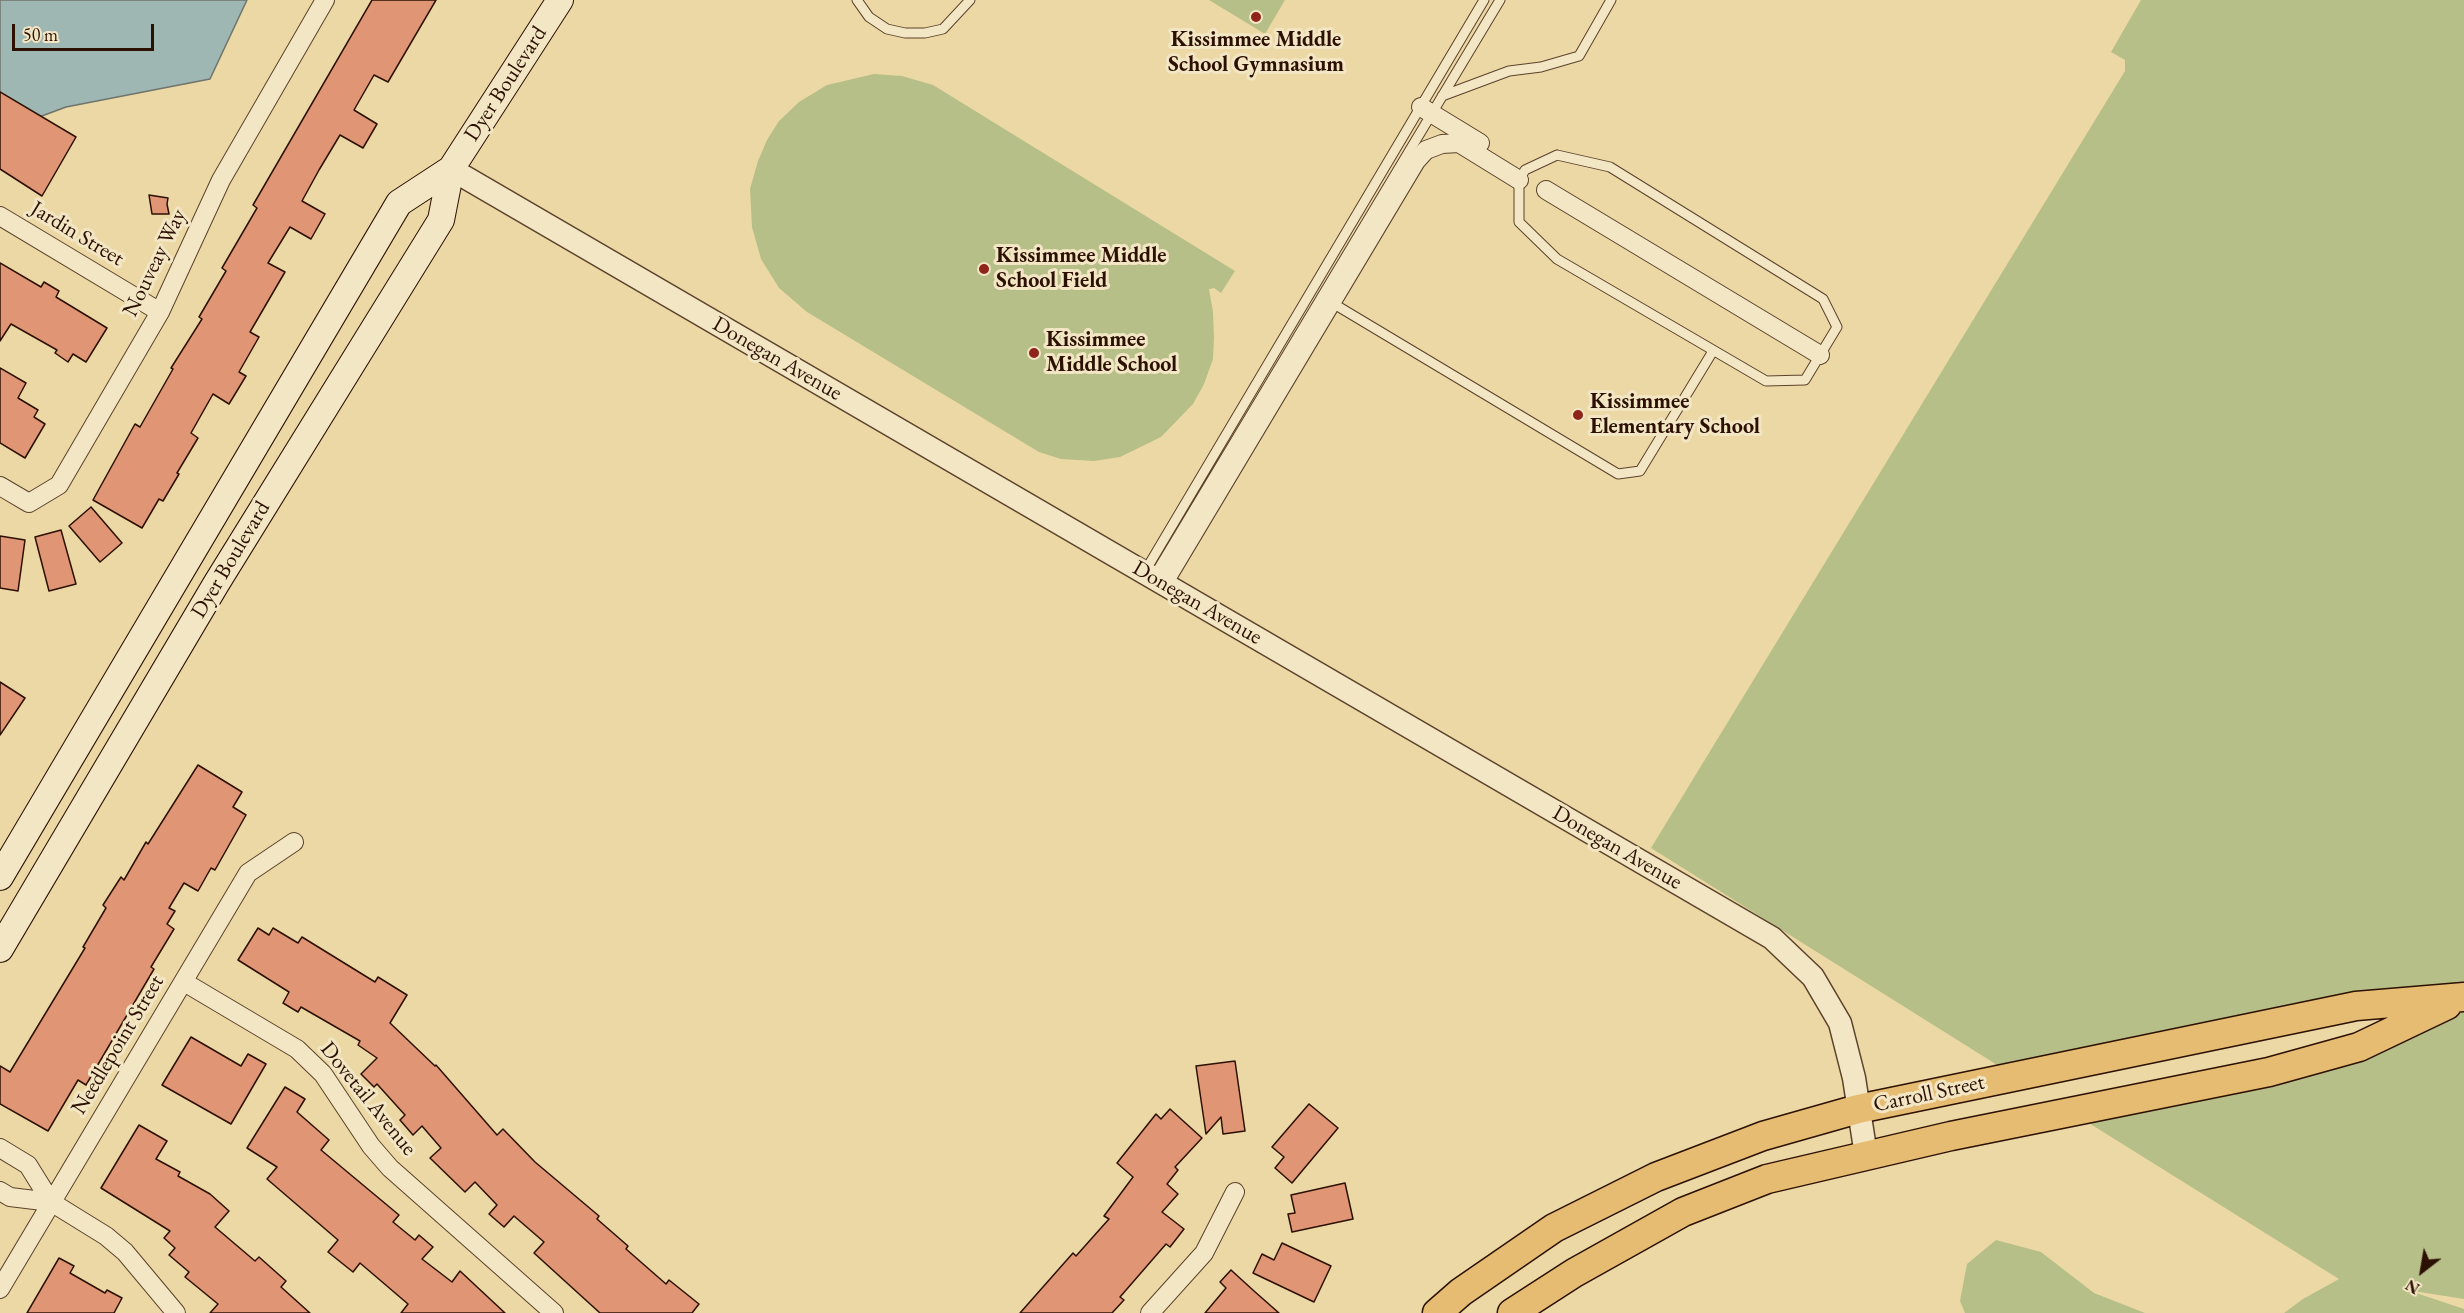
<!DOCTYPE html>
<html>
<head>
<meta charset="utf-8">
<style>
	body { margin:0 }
	#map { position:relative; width:2464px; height:1313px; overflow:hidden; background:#ebd8a5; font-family:"EB Garamond",serif }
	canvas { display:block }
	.north { position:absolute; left:2392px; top:1241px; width:60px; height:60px; -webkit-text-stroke:4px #f2e6c4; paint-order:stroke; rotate:211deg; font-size:16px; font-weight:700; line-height:24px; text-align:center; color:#2c1002 }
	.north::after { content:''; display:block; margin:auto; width:21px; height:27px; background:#2c1002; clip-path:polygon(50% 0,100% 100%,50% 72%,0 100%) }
	.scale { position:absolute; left:12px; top:24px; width:142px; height:27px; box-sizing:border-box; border:3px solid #2c1002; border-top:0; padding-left:8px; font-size:18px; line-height:21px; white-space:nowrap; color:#2c1002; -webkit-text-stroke:4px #f2e6c4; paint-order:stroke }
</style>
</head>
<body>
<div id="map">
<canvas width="2464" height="1313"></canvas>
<div class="north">N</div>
<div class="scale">50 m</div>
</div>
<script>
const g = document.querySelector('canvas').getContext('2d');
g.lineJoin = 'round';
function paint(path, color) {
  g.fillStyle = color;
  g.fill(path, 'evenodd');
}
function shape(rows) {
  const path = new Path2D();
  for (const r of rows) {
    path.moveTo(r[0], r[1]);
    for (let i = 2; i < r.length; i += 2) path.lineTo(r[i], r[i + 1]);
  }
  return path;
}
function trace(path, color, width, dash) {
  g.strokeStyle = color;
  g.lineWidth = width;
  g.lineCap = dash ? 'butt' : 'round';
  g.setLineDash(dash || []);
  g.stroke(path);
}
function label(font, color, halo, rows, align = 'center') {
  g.font = font + ' "EB Garamond",serif';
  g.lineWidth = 6;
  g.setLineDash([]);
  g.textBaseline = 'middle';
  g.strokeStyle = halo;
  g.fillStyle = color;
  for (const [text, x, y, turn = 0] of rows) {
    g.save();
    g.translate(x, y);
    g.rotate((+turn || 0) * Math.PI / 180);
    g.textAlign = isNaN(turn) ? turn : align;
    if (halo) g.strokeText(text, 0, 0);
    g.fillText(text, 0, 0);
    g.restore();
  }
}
paint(shape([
	[1209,0,1285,0,1265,34],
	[2141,0,2464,0,2464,986,2002,1068,1651,848,2125,71,2125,60,2111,52],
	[874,74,902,76,933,85,1235,271,1221,293,1214,288,1209,289,1213,312,1214,338,1213,359,1204,384,1193,404,1161,437,1120,457,1094,461,1061,459,1039,452,807,312,779,288,761,259,752,227,750,189,758,161,767,140,779,121,799,102,827,85],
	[2464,1008,2464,1299,2407,1290,2464,1309,2464,1313,2284,1313,2303,1299,2339,1279,2084,1120],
	[1996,1240,2041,1252,2094,1293,2145,1313,1965,1313,1960,1301,1967,1264]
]), '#b6bf87');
const water = shape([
	[0,0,247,0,210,79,66,107,23,123,0,109,0,0]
]);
paint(water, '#9eb7b2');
trace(water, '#70746c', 1.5);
const building = shape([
	[372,0,436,0,388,82,374,75,354,110,377,124,363,148,340,135,319,170,302,201,325,214,311,239,290,227,268,263,285,272,250,332,259,337,239,372,246,376,229,404,213,394,191,433,198,438,177,473,179,474,163,501,159,499,142,528,93,500,135,424,140,427,173,369,171,368,202,319,199,317,226,271,222,268,257,208,253,205,372,0],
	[0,92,76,137,42,196,0,169,0,92],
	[149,195,168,198,167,204,169,214,152,214,149,195],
	[0,263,41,287,44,282,59,291,56,297,107,328,86,362,73,354,68,362,55,353,57,350,11,324,0,341,0,263],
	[0,368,26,383,18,398,38,410,34,417,45,424,25,458,0,443,0,368],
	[91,507,122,543,100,562,69,526,91,507],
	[61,530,76,584,49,591,35,537,61,530],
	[0,536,25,540,18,591,0,588,0,536],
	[0,682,25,698,0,735,0,682],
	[198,765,242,792,233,807,246,815,215,870,211,868,198,891,184,883,169,908,175,911,167,924,174,929,151,967,154,969,86,1085,78,1080,48,1131,0,1104,0,1066,10,1072,85,948,83,947,106,908,103,905,121,877,124,880,146,842,148,844,198,765],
	[258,928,269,935,273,928,298,943,302,937,375,982,378,977,407,995,390,1023,435,1066,436,1065,497,1135,503,1129,535,1162,599,1216,597,1219,628,1246,626,1249,666,1284,669,1280,699,1304,692,1313,600,1313,534,1253,544,1242,514,1216,504,1227,489,1214,497,1205,475,1182,465,1192,430,1158,441,1148,422,1126,413,1135,400,1120,405,1115,377,1084,374,1087,361,1074,377,1058,358,1045,360,1041,301,1007,298,1012,283,1003,289,992,238,960,258,928],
	[191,1037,241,1066,248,1054,266,1064,231,1124,162,1085,191,1037],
	[1235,1061,1245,1131,1223,1134,1221,1117,1206,1134,1196,1066,1235,1061],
	[285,1087,305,1099,297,1112,329,1140,321,1150,399,1215,393,1222,415,1240,419,1235,433,1247,422,1259,452,1282,460,1271,505,1313,401,1313,408,1304,360,1263,353,1272,328,1252,338,1240,267,1179,277,1167,247,1148,285,1087],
	[1309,1104,1338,1128,1292,1183,1275,1168,1284,1157,1272,1147,1309,1104],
	[1170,1109,1202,1138,1175,1167,1178,1170,1167,1184,1178,1194,1162,1212,1184,1229,1170,1247,1166,1244,1120,1297,1124,1300,1112,1313,1020,1313,1073,1253,1076,1256,1109,1219,1104,1216,1133,1177,1117,1163,1156,1114,1161,1119,1170,1109],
	[139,1125,167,1141,156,1159,180,1172,178,1176,210,1194,229,1211,215,1227,255,1261,259,1257,286,1281,281,1287,310,1313,210,1313,218,1304,185,1277,189,1272,169,1255,175,1248,164,1238,170,1231,101,1188,139,1125],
	[1345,1183,1353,1219,1292,1232,1288,1214,1295,1213,1291,1195,1345,1183],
	[1282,1243,1331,1266,1314,1302,1253,1273,1262,1254,1274,1260,1282,1243],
	[59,1258,74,1266,70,1273,105,1293,107,1290,122,1298,114,1313,27,1313,59,1258],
	[1231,1270,1254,1291,1279,1313,1205,1313,1226,1288,1220,1282,1231,1270]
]);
paint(building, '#e09575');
trace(building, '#2c1002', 1.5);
const service = shape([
	[857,0,869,17,887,29,905,33,925,33,943,29,970,0],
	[1442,96,1509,71,1541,67,1579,56,1611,0],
	[1557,155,1610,167,1823,299,1837,327,1805,380,1766,381,1557,259,1519,222,1519,180,1525,170,1557,155],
	[1329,301,1618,474,1640,471,1713,351],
	[1144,573,1484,0],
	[1153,578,1500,0]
]);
const minor = shape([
	[1421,107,1480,143],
	[1546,190,1820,355],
	[0,216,160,312],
	[0,486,29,503,59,485,160,312,221,180,325,0],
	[1163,584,1416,161,1426,150,1442,144,1459,143,1519,180],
	[184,982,297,1049,323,1074,371,1146,390,1168,554,1313],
	[0,1148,28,1165,51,1202],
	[0,1191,10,1197,51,1202,106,1236,125,1252,176,1313],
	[0,1289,248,873,294,842],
	[1150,1313,1204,1253,1235,1192]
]);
const tertiary = shape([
	[451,169,1772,938,1813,977,1840,1023,1854,1078,1866,1155]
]);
const secondary = shape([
	[0,877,399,203,451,169],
	[0,949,216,584,441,220,451,169,560,0]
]);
const primary = shape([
	[1437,1313,1461,1292,1554,1228,1656,1177,1763,1136,1858,1109,2356,1006,2464,997],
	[1512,1313,1574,1273,1683,1212,1767,1179,1951,1136,2269,1072,2359,1047,2447,1005]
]);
trace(service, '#5c422b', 11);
trace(minor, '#5c422b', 20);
trace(tertiary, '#5c422b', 25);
trace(secondary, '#2c1002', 28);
trace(primary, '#2c1002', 31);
trace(service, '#f2e6c4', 9);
trace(minor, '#f2e6c4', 18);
trace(tertiary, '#f2e6c4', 22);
trace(secondary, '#f2e6c4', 26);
trace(primary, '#e6bc72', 28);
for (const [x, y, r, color] of [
	[1256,17,6,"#8f2418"],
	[984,269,6,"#8f2418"],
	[1034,353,6,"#8f2418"],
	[1578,415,6,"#8f2418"]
]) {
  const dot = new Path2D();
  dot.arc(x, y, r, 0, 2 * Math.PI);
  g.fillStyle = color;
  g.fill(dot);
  trace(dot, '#f2e6c4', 2);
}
label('bold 22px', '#2c1002', '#f2e6c4', [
	["Kissimmee Middle",1256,40,"center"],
	["School Gymnasium",1256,65,"center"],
	["Kissimmee Middle",996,256],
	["School Field",996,281],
	["Kissimmee",1046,340],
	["Middle School",1046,365],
	["Kissimmee",1590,402],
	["Elementary School",1590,427]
], 'left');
label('22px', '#2c1002', '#f2e6c4', [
	["Dyer Boulevard",506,84,-57],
	["Jardin Street",77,234,31],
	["Nouveay Way",155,263,-64],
	["Donegan Avenue",777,359,30],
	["Dyer Boulevard",231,560,-59],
	["Donegan Avenue",1197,603,30],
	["Donegan Avenue",1617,848,30],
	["Needlepoint Street",118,1045,-59],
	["Carroll Street",1929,1094,-12],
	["Dovetail Avenue",368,1099,51]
]);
</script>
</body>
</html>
